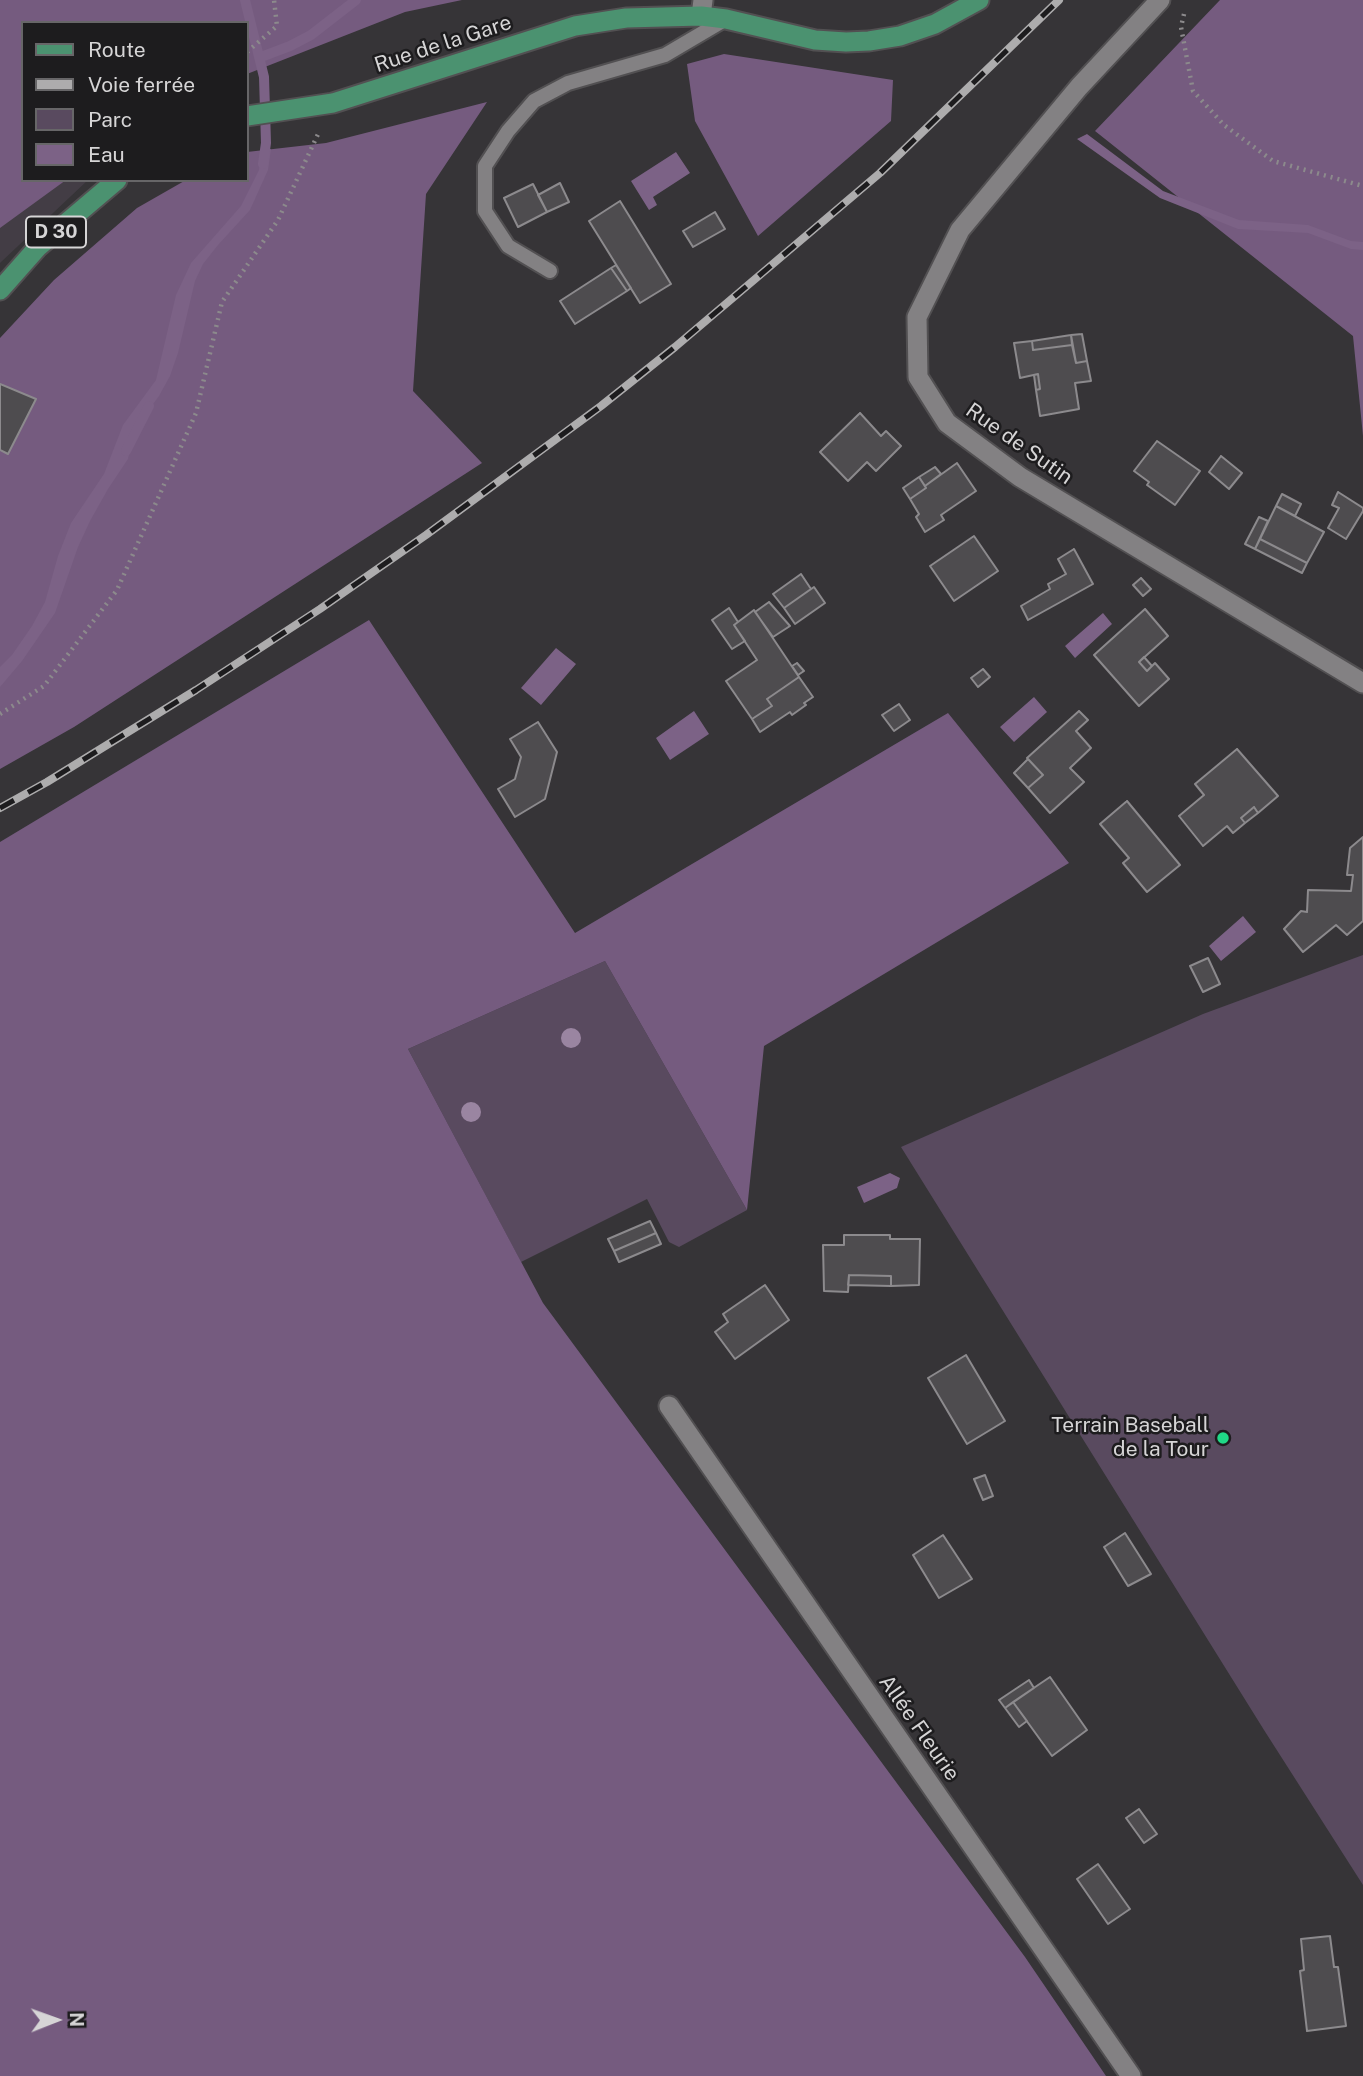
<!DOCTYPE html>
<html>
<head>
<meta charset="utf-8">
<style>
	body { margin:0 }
	#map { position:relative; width:1363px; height:2076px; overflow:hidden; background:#363437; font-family:"Public Sans",sans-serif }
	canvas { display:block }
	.legend { position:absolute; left:21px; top:21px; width:228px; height:161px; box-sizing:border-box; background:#1d1c1e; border:2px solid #676668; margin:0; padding:9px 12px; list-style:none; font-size:21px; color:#d6d5d6 }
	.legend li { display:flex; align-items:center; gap:14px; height:35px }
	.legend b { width:35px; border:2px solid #676668 }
	.north { position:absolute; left:21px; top:1985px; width:70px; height:70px; -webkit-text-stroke:5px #1d1c1e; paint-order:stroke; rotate:89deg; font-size:19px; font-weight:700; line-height:28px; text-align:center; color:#d6d5d6 }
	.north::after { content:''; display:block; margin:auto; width:24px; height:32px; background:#d6d5d6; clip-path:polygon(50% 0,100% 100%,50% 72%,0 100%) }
</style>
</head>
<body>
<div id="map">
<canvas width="1363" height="2076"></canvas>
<ul class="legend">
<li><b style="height:9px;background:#4b9270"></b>Route</li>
<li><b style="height:9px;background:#adacad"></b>Voie ferrée</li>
<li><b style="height:19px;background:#594a5f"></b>Parc</li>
<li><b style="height:19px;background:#7c6286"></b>Eau</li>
</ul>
<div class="north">N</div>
</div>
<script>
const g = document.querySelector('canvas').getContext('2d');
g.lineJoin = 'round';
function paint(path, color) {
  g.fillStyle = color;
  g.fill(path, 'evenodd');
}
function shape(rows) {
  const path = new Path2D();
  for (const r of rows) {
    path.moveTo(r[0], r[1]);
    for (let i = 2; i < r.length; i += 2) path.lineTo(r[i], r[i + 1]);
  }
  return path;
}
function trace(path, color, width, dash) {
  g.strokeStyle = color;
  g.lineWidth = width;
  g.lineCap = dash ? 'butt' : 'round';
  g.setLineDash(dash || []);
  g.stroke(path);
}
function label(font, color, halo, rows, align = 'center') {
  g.font = font + ' "Public Sans",sans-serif';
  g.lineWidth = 5;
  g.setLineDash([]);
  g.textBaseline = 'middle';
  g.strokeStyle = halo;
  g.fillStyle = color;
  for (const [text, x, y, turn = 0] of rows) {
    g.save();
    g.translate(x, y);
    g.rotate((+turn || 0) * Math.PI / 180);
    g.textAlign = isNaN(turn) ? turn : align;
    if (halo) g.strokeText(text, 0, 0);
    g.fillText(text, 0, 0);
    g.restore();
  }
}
paint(shape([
	[0,0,23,23,23,180,88,180,0,263]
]), '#433d45');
paint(shape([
	[1363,955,1363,1885,1264,1730,901,1147,1203,1014],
	[605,961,747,1210,679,1247,669,1242,647,1199,521,1262,408,1049]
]), '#594a5f');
paint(shape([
	[0,0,462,0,405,12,247,74,247,23,23,23,23,180,66,180,0,228],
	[1220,0,1363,0,1363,436,1353,336,1095,131],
	[724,54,893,80,891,121,758,236,695,121,687,64],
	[487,102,426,194,413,391,482,463,74,727,0,769,0,338,54,280,137,208,186,180,247,180,247,152,326,143],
	[369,620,575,933,948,713,1069,863,764,1046,747,1210,605,961,408,1049,543,1303,1025,1957,1106,2076,0,2076,0,842]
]), '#755b7f');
paint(shape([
	[1087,134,1163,191,1239,220,1308,225,1351,241,1363,242,1363,250,1351,249,1308,233,1238,229,1160,198,1077,139],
	[271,149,268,170,250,210,218,245,203,264,195,281,178,353,170,376,159,396,134,430,128,459,108,489,90,521,78,547,55,613,22,661,0,687,0,667,12,655,32,626,45,602,58,556,71,523,104,474,123,425,156,380,176,295,191,263,241,206,259,170,262,152],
	[676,152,690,173,653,197,657,205,649,210,631,181],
	[1103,613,1112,624,1075,658,1065,646],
	[556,648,576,664,541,705,521,688],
	[1034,697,1047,712,1014,742,1000,727],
	[694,711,709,734,670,760,656,738],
	[1243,916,1256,932,1221,961,1209,946],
	[890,1173,900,1178,897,1188,864,1203,857,1187]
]), '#7c6286');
trace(shape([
	[245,0,264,77,266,143,263,164],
	[261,57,290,46,311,35,356,0],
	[126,451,149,406]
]), '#7c6286', 10);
const building = shape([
	[560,183,569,202,547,212,538,195,560,183],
	[533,184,547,212,518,227,504,198,533,184],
	[620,201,671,284,640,303,589,221,620,201],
	[715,212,725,229,693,247,683,231,715,212],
	[616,265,631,288,627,291,611,268,616,265],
	[611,268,627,291,575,324,560,301,611,268],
	[1082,334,1087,361,1076,363,1071,335,1082,334],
	[1071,335,1072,345,1033,350,1032,341,1071,335],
	[1032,341,1033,350,1072,345,1076,363,1087,361,1091,381,1075,383,1079,409,1040,416,1036,390,1040,389,1038,374,1020,378,1014,343,1032,341],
	[1038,374,1040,389,1036,390,1034,375,1038,374],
	[0,384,36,399,8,454,0,450,0,384],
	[860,413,881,436,886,431,901,446,876,471,867,462,848,481,820,452,860,413],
	[1157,441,1200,471,1175,505,1147,485,1149,482,1134,471,1157,441],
	[1221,456,1242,473,1229,489,1209,472,1221,456],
	[957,463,976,491,941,515,944,520,925,532,916,517,919,514,910,499,926,488,925,486,957,463],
	[935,467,941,474,925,486,919,477,935,467],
	[919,477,926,488,910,499,903,488,919,477],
	[1338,492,1363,508,1363,511,1346,539,1328,528,1339,508,1332,505,1338,492],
	[1282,494,1301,504,1295,516,1276,506,1282,494],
	[1276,506,1324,532,1307,563,1260,539,1276,506],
	[1259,517,1268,521,1255,549,1245,544,1259,517],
	[974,536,998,571,954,601,930,566,974,536],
	[1260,539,1307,563,1302,573,1255,549,1260,539],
	[1074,549,1093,584,1028,620,1021,606,1050,589,1048,584,1066,574,1058,559,1074,549],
	[801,574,811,589,784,608,773,594,801,574],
	[1141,578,1151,589,1143,596,1133,585,1141,578],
	[814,587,825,603,795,624,784,608,814,587],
	[769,602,790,626,773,637,755,612,769,602],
	[729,608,738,622,734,625,745,641,732,649,712,620,729,608],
	[1145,609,1168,636,1139,662,1147,671,1155,663,1169,679,1139,706,1094,655,1145,609],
	[754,610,799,677,767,699,772,706,752,719,726,681,757,660,734,625,754,610],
	[1144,657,1152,666,1147,671,1139,662,1144,657],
	[797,663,804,671,798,675,792,666,797,663],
	[983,669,990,677,978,687,971,678,983,669],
	[799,677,813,697,804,703,806,705,792,715,790,712,760,732,752,719,772,706,767,699,799,677],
	[899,704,910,720,894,731,882,715,899,704],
	[1079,711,1088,720,1076,731,1091,748,1070,768,1084,782,1050,813,1028,788,1043,775,1027,758,1079,711],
	[538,722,557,752,545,799,515,817,498,789,515,779,521,757,510,739,538,722],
	[1237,749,1278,796,1258,813,1254,807,1241,818,1245,823,1233,833,1227,826,1203,846,1179,816,1204,795,1195,784,1237,749],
	[1028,759,1043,775,1028,788,1014,773,1028,759],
	[1127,801,1180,865,1147,892,1123,863,1129,858,1100,824,1127,801],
	[1254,807,1258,813,1245,823,1241,818,1254,807],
	[1363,837,1363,921,1347,935,1336,925,1303,952,1284,929,1301,911,1307,912,1308,890,1351,891,1353,875,1347,875,1350,848,1363,837],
	[1208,958,1220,984,1203,992,1190,966,1208,958],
	[650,1221,656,1233,614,1251,608,1239,650,1221],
	[656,1233,661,1244,619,1262,614,1251,656,1233],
	[844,1235,890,1235,890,1239,920,1239,919,1285,891,1286,891,1276,849,1275,848,1292,824,1291,823,1245,844,1245,844,1235],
	[849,1275,891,1276,891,1286,848,1285,849,1275],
	[765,1285,789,1320,735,1359,715,1332,728,1322,723,1314,765,1285],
	[966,1355,1005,1421,967,1444,928,1378,966,1355],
	[985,1475,993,1496,983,1500,974,1479,985,1475],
	[1125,1533,1151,1574,1128,1586,1104,1547,1125,1533],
	[943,1535,972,1579,939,1598,913,1555,943,1535],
	[1050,1677,1087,1730,1052,1756,1013,1702,1050,1677],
	[1029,1680,1034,1688,1005,1708,999,1700,1029,1680],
	[1013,1702,1027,1721,1019,1727,1005,1708,1013,1702],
	[1139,1809,1157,1834,1144,1843,1126,1818,1139,1809],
	[1098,1864,1130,1909,1108,1924,1077,1879,1098,1864],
	[1330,1936,1334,1967,1338,1967,1346,2026,1307,2031,1300,1971,1304,1970,1301,1939,1330,1936]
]);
paint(building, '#4e4c4f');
trace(building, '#8c8a8d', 2);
const service = shape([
	[550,271,508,246,485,211,485,166,508,131,534,101,568,83,665,55,726,19]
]);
const minor = shape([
	[1160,0,1079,87,960,230,917,317,918,377,947,423,1020,477,1363,683],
	[701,16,703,0],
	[669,1406,1131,2076]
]);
const primary = shape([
	[247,116,333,103,575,26,626,18,701,16,726,19,815,40,846,42,869,41,900,36,935,24,979,0],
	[0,290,38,247,117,180]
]);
trace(service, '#525052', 18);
trace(minor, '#525052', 23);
trace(primary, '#525052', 23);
trace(shape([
	[1184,14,1181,27,1193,91,1224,125,1273,161,1363,186],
	[247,52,277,26,274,0],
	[0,714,44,686,117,590,196,413,222,302,278,220,319,132]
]), '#8c8a8c', 4.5, [2, 5]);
trace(service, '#838183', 14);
trace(minor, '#838183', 19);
trace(primary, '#4b9270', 19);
const rail = shape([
	[0,808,47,782,196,690,320,609,426,535,601,406,675,347,880,173,1059,0]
]);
trace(rail, '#adacad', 8);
trace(rail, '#1d1c1e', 5, [16]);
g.fillStyle = '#9a85a1';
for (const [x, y] of [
	[571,1038],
	[471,1112]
]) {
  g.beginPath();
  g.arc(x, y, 10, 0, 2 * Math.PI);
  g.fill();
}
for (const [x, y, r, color] of [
	[1223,1438,7,"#20d887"]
]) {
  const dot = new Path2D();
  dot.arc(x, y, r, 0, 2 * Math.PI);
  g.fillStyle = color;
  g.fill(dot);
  trace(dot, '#1d1c1e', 2.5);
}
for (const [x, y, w] of [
	[56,232,60]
]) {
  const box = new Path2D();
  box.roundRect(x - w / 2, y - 15.5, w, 31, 5);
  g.fillStyle = '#1d1c1e';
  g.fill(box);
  trace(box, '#d6d5d6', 2);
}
label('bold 19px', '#d6d5d6', null, [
	["D 30",56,232]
]);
label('21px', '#d6d5d6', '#1d1c1e', [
	["Rue de la Gare",443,44,-18],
	["Rue de Sutin",1019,444,35],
	["Allée Fleurie",919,1728,55]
]);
label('21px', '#d6d5d6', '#1d1c1e', [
	["Terrain Baseball",1209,1426],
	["de la Tour",1209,1450]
], 'right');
</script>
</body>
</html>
